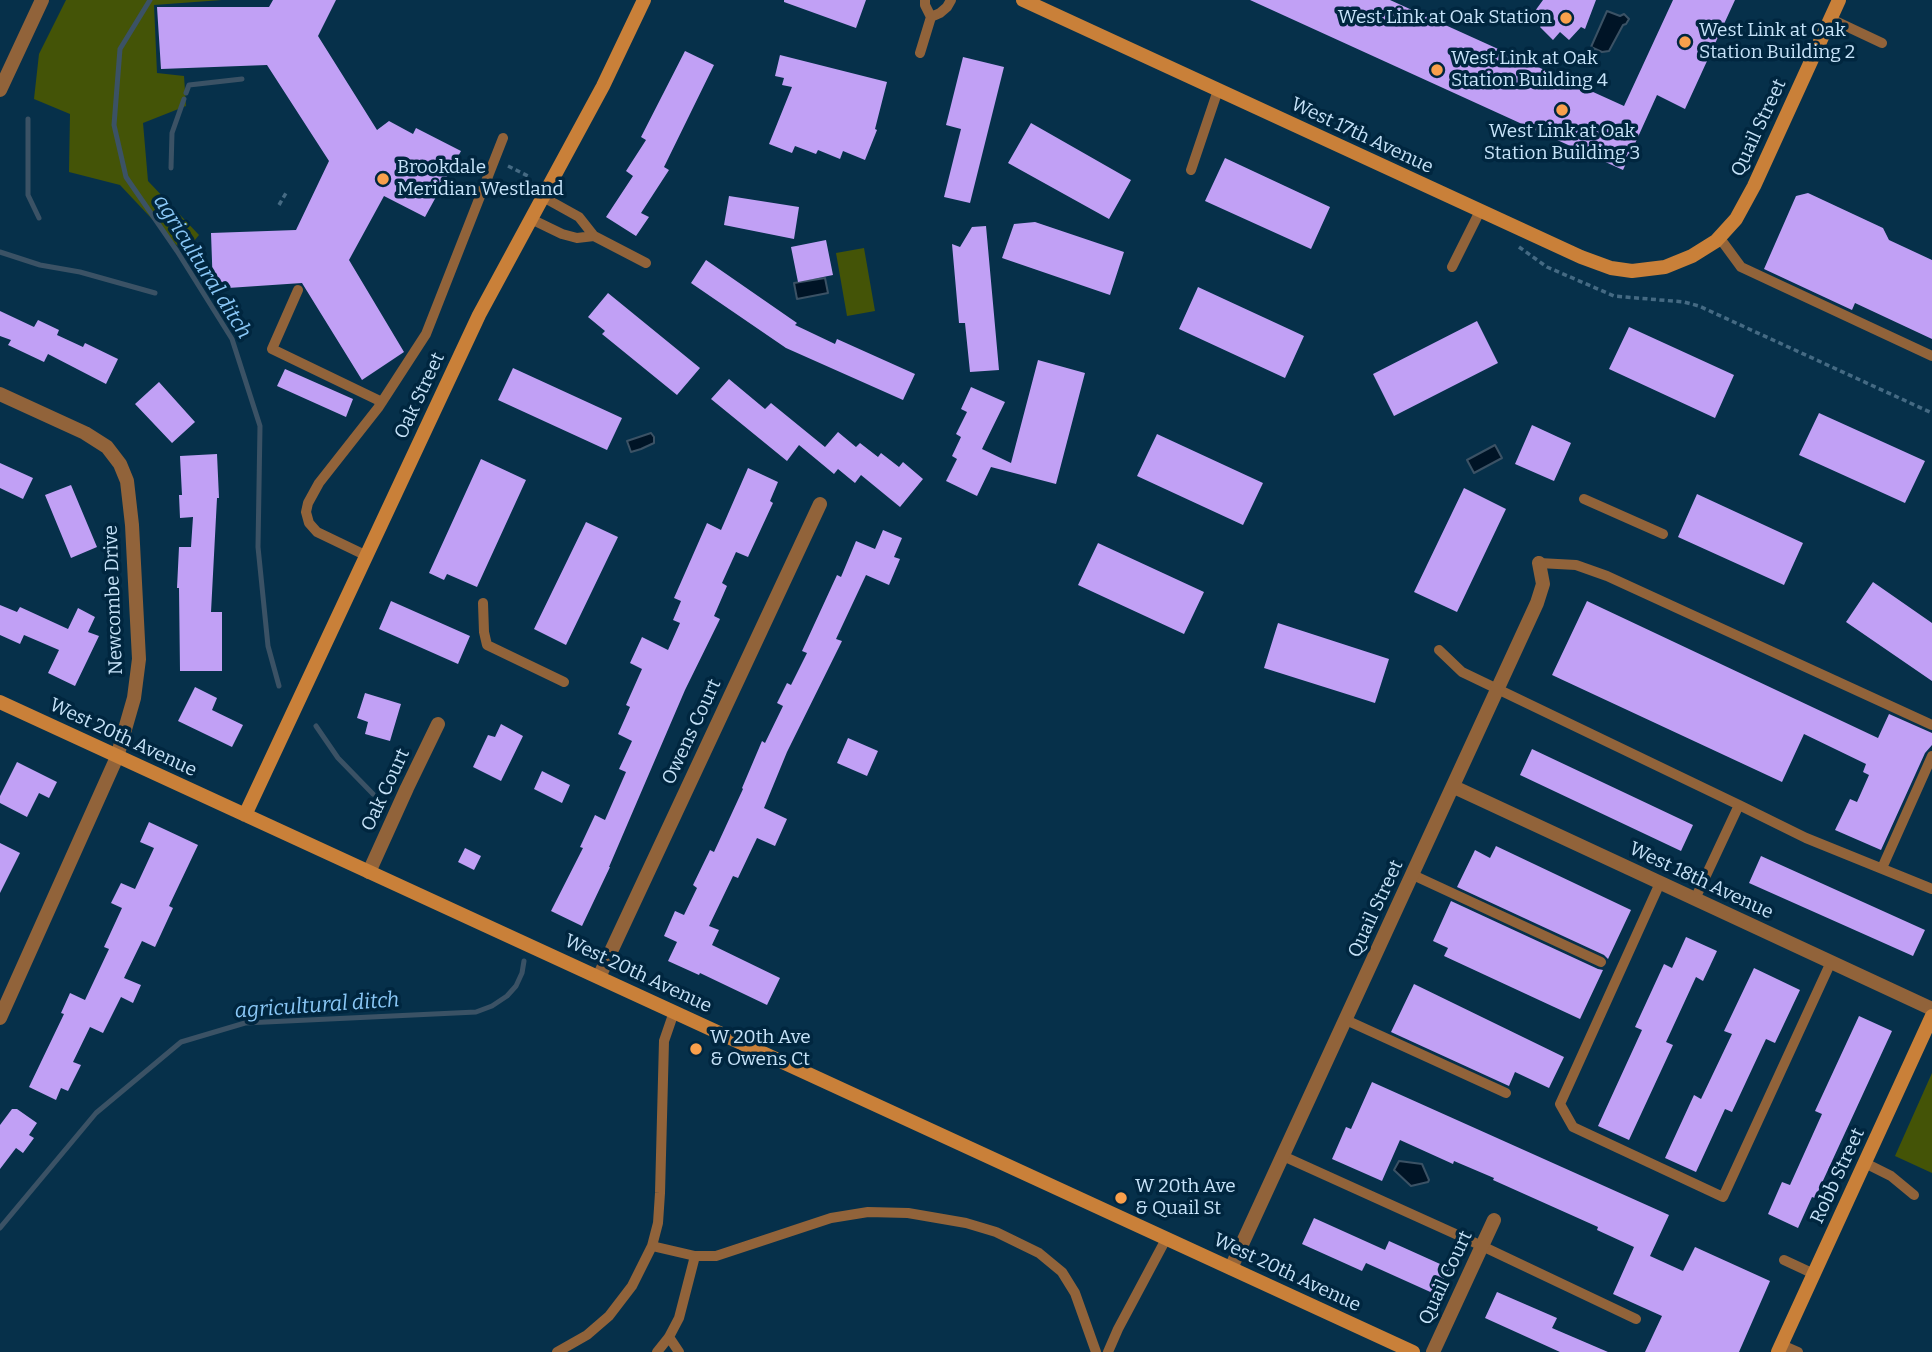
<!DOCTYPE html>
<html>
<head>
<meta charset="utf-8">
<style>
	body { margin:0 }
	canvas { display:block; background:#06304a }
</style>
</head>
<body>
<canvas width="1932" height="1352"></canvas>
<script>
const g = document.querySelector('canvas').getContext('2d');
g.lineJoin = 'round';
function paint(path, color) {
  g.fillStyle = color;
  g.fill(path, 'evenodd');
}
function shape(rows) {
  const path = new Path2D();
  for (const r of rows) {
    path.moveTo(r[0], r[1]);
    for (let i = 2; i < r.length; i += 2) path.lineTo(r[i], r[i + 1]);
  }
  return path;
}
function trace(path, color, width, dash) {
  g.strokeStyle = color;
  g.lineWidth = width;
  g.lineCap = dash ? 'butt' : 'round';
  g.setLineDash(dash || []);
  g.stroke(path);
}
function label(font, color, halo, rows, align = 'center') {
  g.font = font + ' Bitter,serif';
  g.lineWidth = 7;
  g.setLineDash([]);
  g.textBaseline = 'middle';
  g.strokeStyle = halo;
  g.fillStyle = color;
  for (const [text, x, y, turn = 0] of rows) {
    g.save();
    g.translate(x, y);
    g.rotate((+turn || 0) * Math.PI / 180);
    g.textAlign = isNaN(turn) ? turn : align;
    if (halo) g.strokeText(text, 0, 0);
    g.fillText(text, 0, 0);
    g.restore();
  }
}
paint(shape([
	[66,0,222,0,154,5,157,73,184,76,186,106,143,123,148,181,199,235,184,253,120,185,69,172,70,114,34,99,39,54],
	[864,248,875,311,847,316,836,253],
	[1932,1073,1932,1173,1895,1156]
]), '#445407');
const water = shape([
	[1607,11,1620,16,1624,14,1629,19,1626,24,1623,25,1609,51,1602,52,1591,47,1607,11],
	[825,278,828,293,797,299,794,283,825,278],
	[651,433,654,437,654,443,641,449,631,452,627,441,651,433],
	[1495,445,1502,458,1474,473,1467,460,1495,445],
	[1399,1161,1422,1164,1429,1180,1428,1182,1411,1186,1394,1170,1399,1161]
]);
paint(water, '#001426');
trace(water, '#3b5265', 2);
trace(shape([
	[150,0,120,49,114,125,126,177,177,251,232,339,260,426,258,547,268,646,279,686],
	[186,93,189,85,242,79],
	[28,119,28,195,39,218],
	[171,168,172,133,184,99],
	[0,252,40,265,80,272,155,293],
	[316,726,338,758,373,794],
	[0,1228,96,1113,181,1042,245,1023,476,1012,492,1006,507,996,516,986,522,973,524,961]
]), '#3b5265', 5);
paint(shape([
	[273,0,336,0,318,36,377,130,389,121,413,134,416,128,461,151,425,217,384,196,349,260,404,352,362,380,302,283,213,289,211,233,296,230,329,161,267,65,161,69,157,7,269,7],
	[784,0,866,0,856,28,784,2],
	[1250,0,1390,0,1624,106,1673,0,1735,0,1685,109,1657,95,1623,170],
	[1543,0,1596,0,1585,29,1581,27,1569,40,1560,32,1553,40,1540,27,1544,21,1535,11],
	[685,51,714,65,664,167,669,170,641,213,649,217,636,236,606,217,633,176,626,171,646,140,641,137],
	[780,55,887,82,875,129,877,130,865,160,843,151,840,159,818,150,816,154,795,146,792,153,769,144,792,87,782,85,784,78,775,76],
	[963,57,1004,67,970,203,944,197,961,129,946,125],
	[1031,123,1131,180,1109,219,1008,163],
	[1225,158,1330,207,1311,249,1205,201],
	[1808,193,1883,228,1889,240,1932,260,1932,339,1855,303,1852,310,1764,269,1796,196],
	[729,196,799,207,794,239,724,225],
	[1035,222,1124,252,1110,295,1002,258,1014,224],
	[986,226,999,370,970,372,965,323,959,323,952,244,960,247,972,227],
	[826,240,833,275,798,282,791,247],
	[706,260,797,323,795,325,835,344,837,339,915,374,903,400,786,348,691,283],
	[1198,287,1304,336,1285,378,1179,329],
	[608,293,700,368,677,395,602,334,605,331,588,317],
	[0,311,34,327,38,320,59,330,57,335,83,347,85,343,118,359,106,384,48,354,44,362,8,345,11,340,0,336],
	[1477,321,1498,363,1394,416,1373,374],
	[1629,327,1734,375,1715,418,1609,369],
	[1038,360,1085,373,1056,484,991,467,977,496,946,481,957,459,952,456,961,437,956,434,967,412,961,409,971,387,1005,402,982,449,1011,463],
	[513,368,622,418,607,450,498,400],
	[285,369,353,399,346,417,277,386],
	[729,379,765,409,771,403,825,447,838,432,856,447,860,443,878,457,881,453,899,467,903,462,923,479,900,507,861,475,855,483,838,469,834,474,799,445,787,461,711,399],
	[159,382,195,422,172,443,135,404],
	[1819,413,1925,461,1905,503,1799,455],
	[1532,425,1571,443,1554,481,1515,464],
	[1157,434,1263,483,1243,525,1137,476],
	[217,454,219,498,217,498,211,612,222,612,222,671,180,671,179,588,177,588,179,547,191,547,193,517,180,518,179,495,182,495,180,456],
	[481,459,526,480,477,587,447,574,444,580,429,573],
	[0,463,33,478,23,499,0,488],
	[748,468,778,482,770,501,773,503,748,557,736,552,722,583,727,586,714,616,720,619,685,690,609,867,610,867,582,926,551,911,583,848,580,847,595,815,605,820,626,772,619,769,632,741,618,734,630,707,626,705,642,669,630,663,642,637,668,650,680,623,673,620,681,601,674,598,707,523,721,530],
	[71,485,97,547,71,558,45,495],
	[1464,488,1506,509,1457,612,1414,592],
	[1697,494,1803,543,1784,585,1678,537],
	[586,522,618,537,566,645,534,629],
	[883,530,902,538,894,557,900,559,889,585,866,575,836,639,842,641,787,752,764,808,787,819,775,846,757,838,738,878,733,876,709,926,719,930,712,945,780,978,767,1005,700,973,699,975,668,961,677,942,664,936,675,911,684,915,697,888,693,885,710,850,714,852,743,789,742,788,762,741,765,743,783,706,777,703,787,683,791,685,807,653,802,651,837,575,841,577,856,541,875,549],
	[1098,543,1204,592,1184,634,1078,585],
	[1873,582,1932,623,1932,681,1846,622],
	[391,601,470,636,458,664,379,629],
	[1587,601,1878,738,1889,714,1932,733,1932,745,1925,753,1881,850,1835,830,1850,799,1857,802,1869,775,1863,772,1866,764,1804,734,1782,782,1552,675],
	[0,605,17,612,20,607,68,629,78,608,95,617,88,632,99,636,75,686,48,673,59,650,24,635,20,644,0,635],
	[1278,623,1389,659,1375,703,1264,668],
	[195,687,217,698,212,710,243,725,232,747,178,721],
	[365,693,401,704,390,741,365,734,368,722,357,718],
	[501,724,523,736,501,781,473,767,488,735,495,737],
	[848,738,878,751,867,776,837,763],
	[1532,749,1693,825,1681,851,1520,775],
	[17,762,57,782,49,798,39,793,27,817,0,803,0,796],
	[542,771,570,785,562,803,534,789],
	[149,822,198,845,169,906,173,908,155,947,142,941,124,978,141,985,133,1003,121,997,103,1033,90,1027,73,1062,81,1065,68,1091,61,1088,56,1100,29,1087,64,1014,61,1013,70,993,85,1000,109,949,104,947,122,908,111,903,121,883,135,889,154,848,140,842],
	[0,843,20,853,0,893],
	[1496,846,1631,910,1608,959,1604,955,1457,887,1475,850,1490,858],
	[465,848,481,856,474,870,458,862],
	[1761,856,1925,930,1913,956,1749,883],
	[1451,901,1598,969,1603,970,1580,1019,1444,956,1448,948,1433,941],
	[1686,937,1717,951,1703,981,1696,977,1666,1042,1673,1045,1629,1140,1598,1126,1642,1030,1635,1027,1664,964,1672,968],
	[1754,968,1800,990,1775,1043,1766,1039,1732,1112,1725,1109,1696,1172,1665,1158,1694,1095,1701,1099,1732,1034,1724,1031],
	[1414,984,1564,1057,1549,1088,1515,1072,1509,1086,1391,1032],
	[1859,1016,1892,1031,1815,1198,1812,1197,1798,1228,1768,1214,1782,1182,1790,1185,1822,1114,1815,1111],
	[1372,1082,1669,1215,1650,1256,1683,1271,1695,1247,1770,1281,1739,1352,1645,1352,1662,1316,1613,1294,1634,1247,1597,1230,1598,1227,1493,1180,1494,1178,1454,1161,1453,1164,1400,1140,1382,1181,1332,1159,1346,1127,1351,1129],
	[12,1109,17,1109,37,1123,29,1135,34,1138,23,1153,16,1148,0,1169,0,1125],
	[1314,1218,1385,1250,1389,1241,1449,1268,1437,1295,1366,1263,1362,1271,1302,1244],
	[1497,1292,1557,1318,1552,1328,1608,1352,1560,1352,1485,1318]
]), '#c1a0f5');
trace(shape([
	[508,166,530,177],
	[279,205,286,193],
	[1519,247,1547,267,1614,296,1684,302,1699,306,1932,413]
]), '#456a83', 3.5, [5, 3.5]);
trace(shape([
	[931,17,940,13,947,7,951,0],
	[1831,19,1882,43],
	[920,53,931,17,925,5,925,0],
	[1191,170,1218,90],
	[543,197,579,217,594,236,646,263],
	[531,219,562,234,577,238,594,236],
	[1719,237,1741,267,1932,356],
	[1452,267,1480,211],
	[298,290,272,349,382,402],
	[1584,499,1663,534],
	[367,556,317,532,309,523,306,512,308,503,319,483,378,408,426,334,503,138],
	[1539,563,1576,565,1607,576,1932,725],
	[483,603,484,632,487,645,564,682],
	[1439,650,1462,672,1739,805,1695,899],
	[1739,805,1806,838,1932,889],
	[1882,868,1932,756],
	[1413,875,1601,962],
	[1660,883,1560,1104,1573,1127,1723,1197,1831,962],
	[1346,1020,1506,1093],
	[1283,1156,1482,1246,1636,1319],
	[1865,1163,1891,1176,1914,1195],
	[652,1246,695,1256,716,1256,831,1218,868,1212,908,1213,966,1223,996,1232,1039,1253,1062,1272,1075,1293,1096,1352],
	[1784,1260,1814,1274],
	[669,1337,679,1352],
	[1782,1345,1798,1352],
	[557,1352,587,1335,609,1316,632,1286,652,1246,658,1223,660,1193,664,1041,674,1012],
	[657,1352,669,1337,679,1318,695,1256],
	[1108,1352,1118,1329,1166,1239]
]), '#91633a', 10);
trace(shape([
	[0,90,42,0],
	[0,394,85,433,107,447,120,464,127,481,132,525,139,659,134,698,117,757,0,1018],
	[1454,787,1932,1009],
	[369,872,407,788,438,724],
	[599,977,820,504],
	[1231,1268,1537,603,1543,584,1539,563],
	[1433,1352,1494,1220]
]), '#91633a', 14);
trace(shape([
	[1023,0,1581,257,1611,268,1632,271,1665,267,1692,256,1716,241,1736,219,1754,186,1839,0],
	[0,702,1413,1352],
	[245,815,479,315,603,86,644,0],
	[1778,1352,1932,1016]
]), '#c98039', 14);
for (const [x, y, r, color] of [
	[1566,18,7,"#f9a04c"],
	[1685,42,7,"#f9a04c"],
	[1437,70,7,"#f9a04c"],
	[1562,110,7,"#f9a04c"],
	[383,179,7,"#f9a04c"],
	[696,1049,7,"#f9a04c"],
	[1121,1198,7,"#f9a04c"]
]) {
  const dot = new Path2D();
  dot.arc(x, y, r, 0, 2 * Math.PI);
  g.fillStyle = color;
  g.fill(dot);
  trace(dot, '#00263f', 2.5);
}
label('19px', '#c6e3f9', '#00263f', [
	["West Link at Oak Station",1552,18,"right"],
	["West Link at Oak",1699,31],
	["Station Building 2",1699,53],
	["West Link at Oak",1451,59],
	["Station Building 4",1451,81],
	["West Link at Oak",1562,132,"center"],
	["Station Building 3",1562,154,"center"],
	["Brookdale",397,168],
	["Meridian Westland",397,190],
	["W 20th Ave",710,1038],
	["& Owens Ct",710,1060],
	["W 20th Ave",1135,1187],
	["& Quail St",1135,1209]
], 'left');
label('19px', '#c6e3f9', '#00263f', [
	["Quail Street",1759,128,-65],
	["West 17th Avenue",1362,136,25],
	["Oak Street",420,396,-65],
	["Newcombe Drive",114,600,-92],
	["Owens Court",692,732,-65],
	["West 20th Avenue",123,738,25],
	["Oak Court",386,790,-65],
	["West 18th Avenue",1701,881,25],
	["Quail Street",1376,909,-65],
	["West 20th Avenue",638,974,25],
	["Robb Street",1838,1176,-65],
	["West 20th Avenue",1287,1273,25],
	["Quail Court",1446,1278,-65]
]);
label('italic 21px', '#8ac8f7', '#00263f', [
	["agricultural ditch",202,267,58],
	["agricultural ditch",317,1006,-4]
]);
</script>
</body>
</html>
